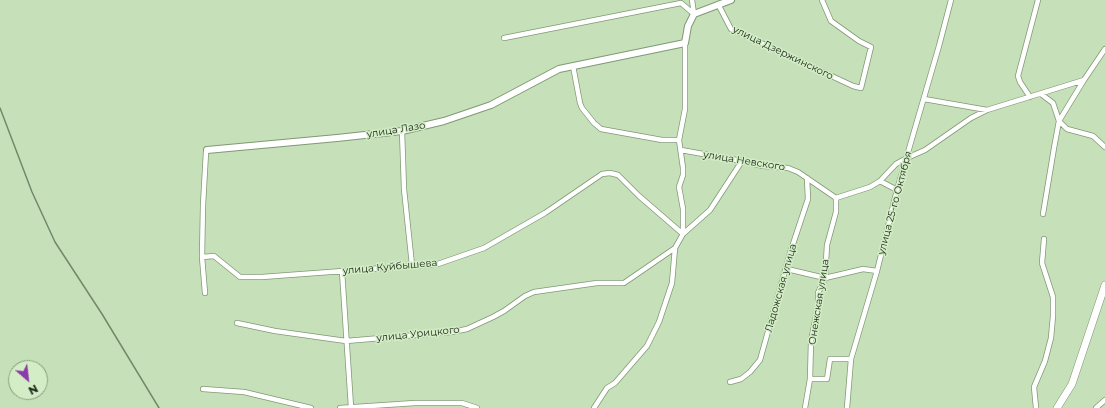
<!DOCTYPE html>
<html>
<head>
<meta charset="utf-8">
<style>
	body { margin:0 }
	#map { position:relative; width:1105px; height:408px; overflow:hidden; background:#c6e0b9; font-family:Montserrat,sans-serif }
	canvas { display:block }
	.north { position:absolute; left:8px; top:360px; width:40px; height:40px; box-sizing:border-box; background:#d3eec6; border:1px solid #899d80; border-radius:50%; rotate:152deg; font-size:11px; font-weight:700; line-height:16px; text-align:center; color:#1b2416 }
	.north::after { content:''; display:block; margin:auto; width:14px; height:18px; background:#8c3bab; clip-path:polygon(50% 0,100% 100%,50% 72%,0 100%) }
</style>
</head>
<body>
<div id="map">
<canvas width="1105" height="408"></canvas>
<div class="north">N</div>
</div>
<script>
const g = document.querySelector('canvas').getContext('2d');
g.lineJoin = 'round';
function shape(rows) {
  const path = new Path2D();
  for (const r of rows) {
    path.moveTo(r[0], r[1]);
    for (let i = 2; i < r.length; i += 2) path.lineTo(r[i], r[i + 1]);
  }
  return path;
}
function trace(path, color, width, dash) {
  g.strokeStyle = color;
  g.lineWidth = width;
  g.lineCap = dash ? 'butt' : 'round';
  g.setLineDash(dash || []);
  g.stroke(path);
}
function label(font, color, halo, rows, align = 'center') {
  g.font = font + ' Montserrat,sans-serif';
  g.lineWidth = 3;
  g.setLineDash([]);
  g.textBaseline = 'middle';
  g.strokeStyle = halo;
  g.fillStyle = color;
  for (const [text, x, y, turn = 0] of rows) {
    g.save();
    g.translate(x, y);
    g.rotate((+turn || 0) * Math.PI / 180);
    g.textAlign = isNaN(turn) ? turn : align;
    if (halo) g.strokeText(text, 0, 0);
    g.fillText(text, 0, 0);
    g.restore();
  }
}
const street = shape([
	[692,0,694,14],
	[718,4,731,29,853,86,861,88,871,47,859,41,831,21,822,0],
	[504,38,681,3,694,14],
	[573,66,580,103,582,108,594,123,601,129,662,140,679,140],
	[1041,94,1053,103,1059,121,1067,129,1093,136,1105,147],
	[1030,97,1020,82,1018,76,1038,0],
	[924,99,987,110],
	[402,131,404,189,412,265],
	[681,150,742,161,763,166,788,168,798,172,836,198,870,187,880,181,896,164,907,158,925,150,971,118,987,110,1084,80],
	[880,181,897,190],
	[1043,214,1054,148,1059,121,1084,80,1105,49],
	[683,234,683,209,679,187,683,175,683,168,679,140,685,109,685,43],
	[202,257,214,256,240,277,262,277,438,264,484,248,545,213,602,174,610,173,618,175,639,196,683,234],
	[787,269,825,278,863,269,877,271],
	[342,271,351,407],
	[205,293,202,257,203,205,206,152,207,150],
	[237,323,275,331,346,341,452,332,467,329,493,317,504,311,525,296,534,292,597,283,624,283,675,248],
	[810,379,827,379,830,359,851,359],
	[730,382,741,379,750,372,760,360,790,253,808,199,807,178],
	[203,389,244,392,311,408],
	[340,408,415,403,462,403,477,408],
	[594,408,607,388,615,383,647,346,659,322,672,283,675,248,683,234,710,210,742,161],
	[805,408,810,379,811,341,818,306,818,293,825,278,827,245,836,212,836,198],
	[847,408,851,359,877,271,897,190,939,46,951,0],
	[1036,408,1034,387,1045,361,1051,338,1053,316,1053,297,1042,263,1044,239],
	[1096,408,1105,400]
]);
const secondary = shape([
	[207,150,337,138,402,131,444,121,491,105,559,69,685,43,688,26,694,14,731,0]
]);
const primary = shape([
	[1057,408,1072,384,1105,285]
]);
trace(street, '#809974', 6);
trace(secondary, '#809974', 8);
trace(primary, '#809974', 8);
trace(street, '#fff', 4.5);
trace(secondary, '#fff', 6);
trace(primary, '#fff', 7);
trace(shape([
	[0,108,32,192,55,242,102,314,159,408]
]), '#75876b', 1.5);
label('10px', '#1b2416', '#d3eec6', [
	["улица Дзержинского",783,53,26],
	["улица Лазо",396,130,-9],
	["улица Невского",744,161,9],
	["улица 25-го Октября",895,203,-75],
	["улица Куйбышева",390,267,-5],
	["Ладожская улица",781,288,-74],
	["Онежская улица",819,302,-81],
	["улица Урицкого",418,334,-6]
]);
</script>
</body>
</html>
